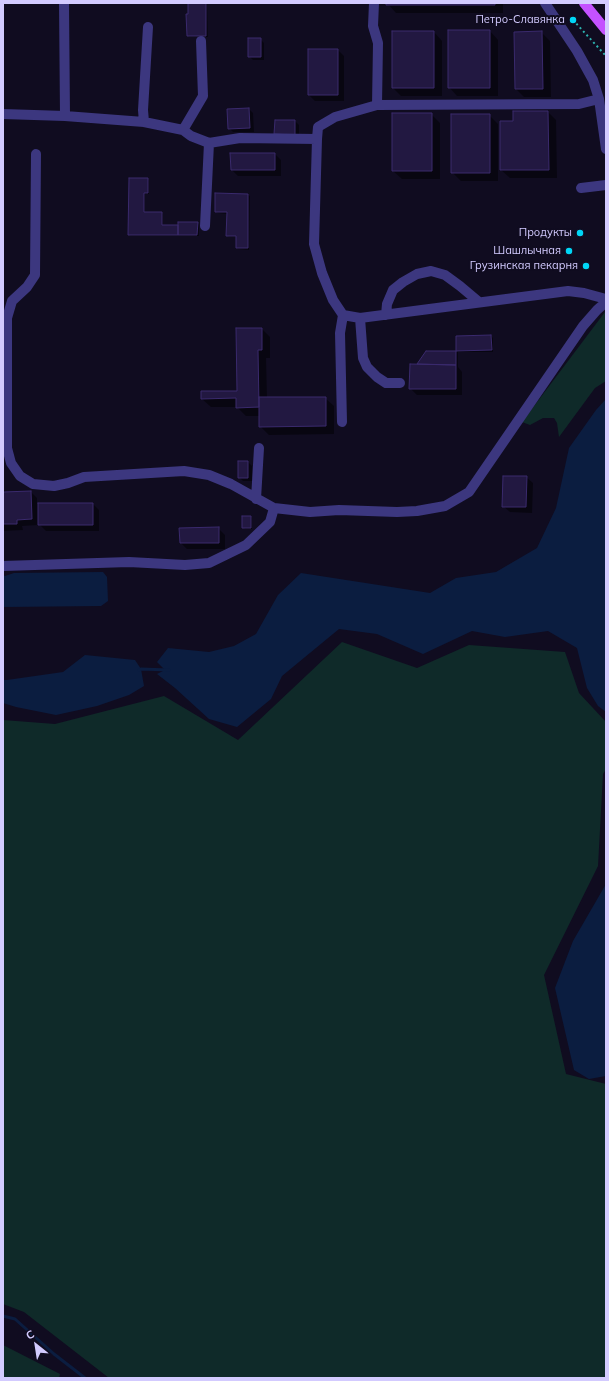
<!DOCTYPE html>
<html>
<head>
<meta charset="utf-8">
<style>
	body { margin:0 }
	#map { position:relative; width:609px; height:1381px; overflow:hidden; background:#100c20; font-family:Mulish,sans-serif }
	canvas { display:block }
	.frame { position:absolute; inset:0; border:4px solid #d3cbff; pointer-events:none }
	.north { position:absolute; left:16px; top:1325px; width:40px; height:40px; -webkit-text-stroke:3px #100c20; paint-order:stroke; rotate:330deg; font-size:11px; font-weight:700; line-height:16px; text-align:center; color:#d3cbff }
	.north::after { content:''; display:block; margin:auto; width:14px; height:18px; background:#d3cbff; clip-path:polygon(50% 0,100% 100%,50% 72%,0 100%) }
</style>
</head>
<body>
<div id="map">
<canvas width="609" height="1381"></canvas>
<div class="frame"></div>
<div class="north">С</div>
</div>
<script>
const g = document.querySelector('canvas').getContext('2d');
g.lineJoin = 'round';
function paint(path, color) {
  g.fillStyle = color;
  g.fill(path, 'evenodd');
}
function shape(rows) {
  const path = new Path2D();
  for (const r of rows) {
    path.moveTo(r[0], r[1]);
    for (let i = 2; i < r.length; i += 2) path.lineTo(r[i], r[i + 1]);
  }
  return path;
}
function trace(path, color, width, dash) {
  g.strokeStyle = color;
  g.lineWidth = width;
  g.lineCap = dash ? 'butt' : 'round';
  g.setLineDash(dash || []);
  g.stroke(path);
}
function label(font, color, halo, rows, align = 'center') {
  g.font = font + ' Mulish,sans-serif';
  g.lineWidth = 4;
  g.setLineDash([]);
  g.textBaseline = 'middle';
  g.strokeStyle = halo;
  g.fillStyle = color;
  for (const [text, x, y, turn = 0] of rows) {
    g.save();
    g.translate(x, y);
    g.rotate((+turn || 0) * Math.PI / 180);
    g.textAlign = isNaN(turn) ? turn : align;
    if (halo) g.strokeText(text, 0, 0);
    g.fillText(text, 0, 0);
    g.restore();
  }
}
paint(shape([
	[605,312,606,312,606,381,595,388,559,437,557,423,554,418,543,418,530,425,522,422],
	[342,642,417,668,469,645,565,652,579,693,606,722,606,769,603,774,598,866,544,975,566,1074,606,1084,606,1378,109,1378,24,1312,3,1304,3,720,55,724,164,696,238,740],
	[3,1345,60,1374,59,1378,3,1378]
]), '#0f2a29');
paint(shape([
	[606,399,606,712,598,706,587,688,577,648,548,631,505,637,472,631,423,654,377,634,339,629,282,676,271,699,237,727,209,719,175,688,157,674,165,670,157,662,168,648,209,652,234,646,256,634,278,595,301,573,430,593,456,578,496,572,537,548,556,508,569,448,596,410],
	[103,572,107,577,108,601,101,606,3,607,3,575,5,576,14,573],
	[85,655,135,660,141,669,144,686,129,695,97,706,56,715,16,707,3,703,3,680,7,680,63,672],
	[606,884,606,1076,589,1079,574,1070,555,988,573,941]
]), '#0b1d40');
paint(shape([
	[189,3,207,3,208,37,189,37,188,35],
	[387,3,503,3,503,13,396,13],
	[490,31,498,40,498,96,457,96,449,87],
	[434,32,442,41,442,96,401,96,393,88],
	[541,32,550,41,551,97,524,97,516,89],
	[260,39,264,43,264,60,253,60,249,56],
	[338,50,344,56,344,101,315,101,309,95],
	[249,109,253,113,254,132,233,132,229,128],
	[548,112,556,120,557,178,510,178,501,170,514,122],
	[431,114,440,123,440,179,402,179,393,171],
	[489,115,498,124,498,181,461,181,452,172],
	[275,121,295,121,299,125,299,139],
	[231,154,275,154,281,160,281,176,238,176,232,170],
	[148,179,149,181,149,194,145,194,145,213,161,213,163,214,163,226,179,226,197,223,199,224,199,236,131,236,129,235],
	[248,195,250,196,249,250,238,249,237,248,237,237,229,237,227,235,227,214,218,213,216,212],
	[262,329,270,337,270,358,266,358,267,398,325,398,334,406,334,434,269,435,260,426,260,416,246,416,237,407,211,407,202,399,238,392],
	[491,336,493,338,493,352,458,352,458,367,462,372,462,395,417,395,410,388,418,365,427,352,457,352,457,337],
	[248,462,252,466,252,481,243,481,239,477],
	[526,477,533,483,532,513,510,512,503,506],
	[3,489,7,493,31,492,37,498,37,504,93,504,99,510,99,531,46,531,38,523,38,525,22,526,23,530,3,531],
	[251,517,252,518,252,529,245,529,243,527],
	[218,528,225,535,225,549,187,549,181,543,180,529]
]), '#0007');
trace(shape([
	[139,670,141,669,169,670],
	[3,1316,15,1319,54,1354,85,1378]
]), '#0b1d40', 3);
const building = shape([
	[188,3,206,3,206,36,187,36,186,14,188,14,188,3],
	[386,3,495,3,495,5,386,5,386,3],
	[448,30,490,30,490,88,448,88,448,30],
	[392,31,434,31,434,88,392,88,392,31],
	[542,31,543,89,515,89,514,32,542,31],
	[248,38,261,38,261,57,248,57,248,38],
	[308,49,338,49,338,95,308,95,308,49],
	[249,108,250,128,228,129,227,109,249,108],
	[513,111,548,111,549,170,500,170,500,121,513,121,513,111],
	[392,113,432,113,432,171,392,171,392,113],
	[451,114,490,114,490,173,451,173,451,114],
	[275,120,295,120,295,135,274,134,275,120],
	[230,153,275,153,275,170,231,170,230,153],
	[129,178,148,178,148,193,144,193,144,212,162,212,162,225,178,225,178,235,128,235,129,178],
	[215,193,248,194,248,248,236,248,236,236,226,236,227,212,215,212,215,193],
	[178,222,198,222,197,235,178,235,178,222],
	[236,328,262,328,262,350,258,350,259,407,236,408,236,398,201,399,201,391,237,391,236,328],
	[491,335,492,350,456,351,456,336,491,335],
	[426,351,456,351,456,365,417,364,426,351],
	[410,364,456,365,456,389,409,389,410,364],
	[259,397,326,397,326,426,259,427,259,397],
	[238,461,248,461,248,478,238,478,238,461],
	[503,476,527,476,526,507,502,507,503,476],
	[31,491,32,519,17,520,17,524,3,524,3,492,31,491],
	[38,503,93,503,93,525,38,525,38,503],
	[242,516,251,516,251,528,242,528,242,516],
	[219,527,219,543,180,543,179,528,219,527]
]);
paint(building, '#221841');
trace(building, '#3a2a6d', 1);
trace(shape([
	[573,20,606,56]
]), '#2db1ae', 2, [2, 3]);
trace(shape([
	[64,3,65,116],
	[374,3,373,26,378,43,377,105],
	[545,3,577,51,593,80,599,99,606,149],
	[3,114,65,116,144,122,183,130,191,136,209,143,240,138,317,139,314,244,322,273,333,300,343,315,360,318,568,291,584,293,606,299],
	[144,122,143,110,148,27],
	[183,130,203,96,201,41],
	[317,139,318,127,335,117,377,105,579,104,599,99],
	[36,154,35,275,27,287,12,301,7,318,7,448,11,463,20,476,33,484,54,486,68,483,84,477,184,471,209,475,231,484,274,508,310,512,339,510,397,512,417,511,445,506,469,492,583,326,597,310,606,302],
	[581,188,606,185],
	[205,226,209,143],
	[386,315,387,304,393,290,403,282,417,274,431,271,445,275,460,286,479,302],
	[360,318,363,358,367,367,377,377,386,383,400,383],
	[342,422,340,333,343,315],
	[256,499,259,448],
	[3,566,129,562,185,565,209,563,246,545,270,522,274,508]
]), '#3c377f', 10);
trace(shape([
	[584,3,606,30]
]), '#c452ff', 10);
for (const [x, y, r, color] of [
	[573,20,4,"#00d6f6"],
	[580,233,4,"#00d6f6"],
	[569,251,4,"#00d6f6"],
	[586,266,4,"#00d6f6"]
]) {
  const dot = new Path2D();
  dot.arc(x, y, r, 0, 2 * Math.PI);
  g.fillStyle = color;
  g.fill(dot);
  trace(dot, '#100c20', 1.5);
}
label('11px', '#d3cbff', '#100c20', [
	["Петро-Славянка",565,20],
	["Продукты",572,233],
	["Шашлычная",561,251],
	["Грузинская пекарня",578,266]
], 'right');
</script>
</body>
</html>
